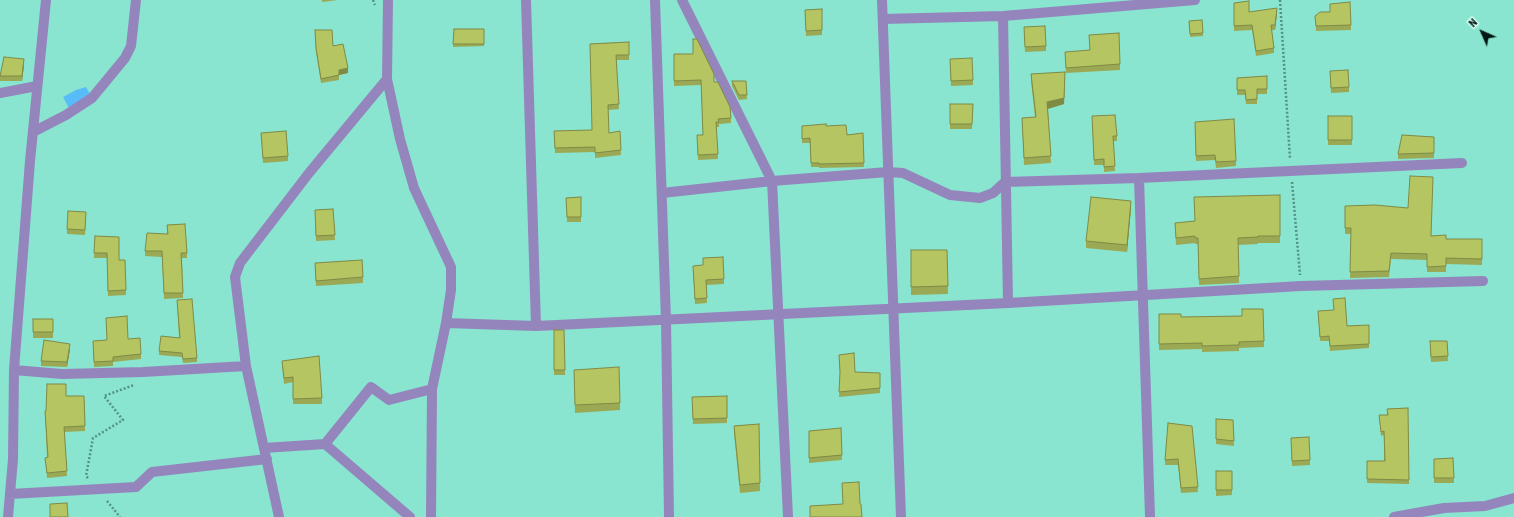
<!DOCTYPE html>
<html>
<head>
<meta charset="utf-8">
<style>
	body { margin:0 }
	#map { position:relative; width:1514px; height:517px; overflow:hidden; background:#89e5cf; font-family:"Roboto Condensed",sans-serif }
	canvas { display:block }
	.north { position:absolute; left:1462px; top:12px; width:40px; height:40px; -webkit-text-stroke:3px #d1fcf1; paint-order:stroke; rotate:315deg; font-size:11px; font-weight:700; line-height:16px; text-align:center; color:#001712 }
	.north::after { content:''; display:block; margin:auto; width:14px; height:18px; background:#001712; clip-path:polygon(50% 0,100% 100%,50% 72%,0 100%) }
</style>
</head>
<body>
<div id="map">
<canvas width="1514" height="517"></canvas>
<div class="north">N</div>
</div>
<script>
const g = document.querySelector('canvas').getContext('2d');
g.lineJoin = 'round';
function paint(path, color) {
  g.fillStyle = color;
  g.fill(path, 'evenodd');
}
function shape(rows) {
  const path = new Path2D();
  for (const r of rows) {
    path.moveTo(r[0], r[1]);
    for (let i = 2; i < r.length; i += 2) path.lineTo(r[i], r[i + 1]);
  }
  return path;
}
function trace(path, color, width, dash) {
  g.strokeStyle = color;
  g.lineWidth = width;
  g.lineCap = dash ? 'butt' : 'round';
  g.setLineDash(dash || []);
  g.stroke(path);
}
paint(shape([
	[86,87,92,98,71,112,63,97,76,90]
]), '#57bcf7');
trace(shape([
	[373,0,375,5],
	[1280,0,1290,159],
	[1292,182,1300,275],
	[88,478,86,476,93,438,123,420,104,396,134,385],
	[107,501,120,517]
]), '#539384', 2.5, [2, 2]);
trace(shape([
	[388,0,387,79,400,139,414,188,451,267,451,290,446,323,432,389,431,517],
	[526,0,536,326],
	[655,0,666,320,669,517],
	[682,0,772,181,788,517],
	[882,0,901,517],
	[1003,16,1008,303],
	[883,19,1003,16,1195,0],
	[0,93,37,86],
	[33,132,66,115,92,98,125,58,131,46,136,0],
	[1139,178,1150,517],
	[662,193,772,181,888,172,903,173,950,195,980,198,993,193,1005,182,1139,178,1462,163],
	[446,323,536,326,1008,303,1301,286,1483,281],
	[14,370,62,374,143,372,246,366],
	[325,444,371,387,389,400,432,389],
	[264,448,325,444,410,517],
	[10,494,136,487,152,472,267,459],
	[8,517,13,459,14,370,30,161,46,0],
	[279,517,246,366,235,277,240,263,309,173,387,79],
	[1394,517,1444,508,1485,506,1514,498]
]), '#9585bd', 10);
paint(shape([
	[322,0,338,0,322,2],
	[1234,3,1249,12,1277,13,1275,30,1271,30,1274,48,1274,53,1256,56,1252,30,1234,31],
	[822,9,822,35,806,36,805,10],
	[1315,16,1351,25,1351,30,1316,31],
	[1202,20,1203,36,1190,37,1189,21],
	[1024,27,1046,46,1046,51,1025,52],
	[454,29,484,29,484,46,453,47],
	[315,30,333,46,348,73,339,75,339,80,321,83,316,52],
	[1089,35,1120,64,1120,70,1066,73,1065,57,1090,50],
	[629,42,629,60,616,60,619,109,608,110,609,133,620,131,621,155,595,158,595,152,555,153,554,131,592,130,590,44],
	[674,54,714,82,731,118,731,123,719,124,719,127,716,127,718,159,698,160,697,140,703,135,701,85,674,86],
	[950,59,973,80,973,85,951,86],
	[24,65,22,81,0,81,0,75],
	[1330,71,1349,87,1349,92,1331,93],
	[1031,74,1065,78,1064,104,1048,109,1051,163,1024,165,1022,118,1035,117,1031,81],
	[1267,76,1267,94,1257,94,1257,104,1246,104,1245,95,1237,95,1237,78],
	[732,81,746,81,747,99,739,100,732,86],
	[950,104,973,104,972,129,950,129],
	[1092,116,1117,136,1117,141,1113,141,1115,171,1104,172,1104,165,1094,165],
	[1328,116,1352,116,1352,145,1328,145],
	[802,126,826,126,847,135,863,133,864,167,819,168,819,167,811,167,810,143,802,143],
	[1195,128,1236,161,1236,166,1216,168,1215,160,1196,161],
	[261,133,288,156,288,161,263,163],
	[1434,137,1434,158,1398,159,1398,154],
	[1280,195,1280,243,1258,243,1258,244,1238,245,1239,283,1199,285,1198,244,1195,244,1195,243,1176,245,1175,223,1194,221],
	[581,197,581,222,567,222,566,198],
	[1345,206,1431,236,1446,239,1482,239,1482,265,1446,264,1446,272,1427,272,1427,260,1391,259,1389,277,1350,278,1351,234,1345,234],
	[1131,208,1127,252,1086,248,1086,241],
	[333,209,335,240,316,241,315,210],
	[86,217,85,235,67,234,67,229],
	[167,225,187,253,187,258,182,258,183,298,164,299,162,257,145,256,145,251,167,234],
	[95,236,119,260,125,260,126,295,108,296,107,258,94,258],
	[911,250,947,250,948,294,911,295],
	[315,263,363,277,363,283,316,286],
	[693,271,724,279,724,284,706,285,707,303,695,304],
	[177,300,197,358,197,362,183,363,182,357,159,355,159,351,179,338],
	[1263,309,1264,347,1239,348,1239,351,1202,352,1202,349,1159,350,1159,314,1181,317,1242,316],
	[1318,311,1347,326,1369,325,1369,348,1330,351,1329,341,1320,341],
	[33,319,53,319,53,338,33,338],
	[554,330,564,330,565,375,554,375],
	[128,339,141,354,141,359,113,362,113,366,94,367,93,341],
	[1447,341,1448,361,1431,362,1430,346],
	[70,349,67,367,41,366,41,361],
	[839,355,855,372,880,388,880,393,839,397,840,375],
	[282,361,322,398,322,404,293,404,293,382,284,384,282,366],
	[574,370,620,403,620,410,575,413],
	[66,396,84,396,85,431,64,432,67,476,47,478,45,458,47,457,45,411,46,411],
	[727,396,727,423,693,424,692,397],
	[1408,408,1409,484,1367,483,1367,461,1384,461,1384,435,1381,436,1379,415,1387,415,1387,409],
	[1216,419,1233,420,1234,446,1216,444],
	[759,424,760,491,740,493,734,433,734,426],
	[1192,426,1198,492,1181,493,1178,465,1165,465,1165,460],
	[841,428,842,460,809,463,809,431],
	[1291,443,1310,460,1310,465,1292,466],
	[1453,458,1454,483,1434,483,1434,459],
	[1216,471,1232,471,1232,495,1216,496]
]), '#9ca954');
paint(shape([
	[1277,8,1277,13,1275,30,1275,25],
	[24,59,24,65,22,81,22,76],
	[348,68,348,73,339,75,339,70],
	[1065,72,1064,104,1047,109,1047,102],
	[1131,201,1131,208,1127,252,1127,245],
	[70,344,70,349,67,367,67,362]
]), '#7f8a45');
const building = shape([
	[1249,1,1249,12,1277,8,1275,25,1271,25,1274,48,1256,51,1252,25,1234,26,1234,3,1249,1],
	[1350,2,1351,25,1316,26,1315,16,1320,12,1330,12,1330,4,1350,2],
	[822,9,822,30,806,31,805,10,822,9],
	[1202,20,1203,33,1190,34,1189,21,1202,20],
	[1045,26,1046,46,1025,47,1024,27,1045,26],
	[454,29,484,29,484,44,453,44,454,29],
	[315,30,332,30,333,46,343,44,348,68,339,70,339,75,321,79,316,48,315,30],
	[1119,33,1120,64,1066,68,1065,52,1090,50,1089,35,1119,33],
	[693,39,697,39,714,74,714,82,718,82,730,107,731,118,718,119,719,122,716,122,718,154,698,155,697,135,703,135,701,80,674,81,674,54,693,54,693,39],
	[629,42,629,55,616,55,619,104,608,105,609,133,620,131,621,150,595,153,595,147,555,148,554,131,592,130,590,44,629,42],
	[4,57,24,59,22,76,0,76,4,57],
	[972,58,973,80,951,81,950,59,972,58],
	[1348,70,1349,87,1331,88,1330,71,1348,70],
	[1065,72,1064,98,1047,102,1051,156,1024,158,1022,118,1036,117,1031,74,1065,72],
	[1267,76,1267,89,1257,89,1257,99,1246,100,1245,90,1237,90,1237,78,1267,76],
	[732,81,746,81,747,95,739,95,732,81],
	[950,104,973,104,972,124,950,124,950,104],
	[1115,115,1117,136,1113,136,1115,166,1104,167,1104,159,1094,160,1092,116,1115,115],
	[1328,116,1352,116,1352,140,1328,140,1328,116],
	[1234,119,1236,161,1216,162,1215,155,1196,156,1195,122,1234,119],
	[826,124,826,126,846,125,847,135,863,133,864,163,819,164,819,163,811,163,810,138,802,139,802,126,826,124],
	[286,131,288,156,263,158,261,133,286,131],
	[1402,135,1434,137,1434,153,1398,154,1402,135],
	[1410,176,1433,177,1431,236,1446,235,1446,239,1482,239,1482,259,1446,258,1446,266,1427,267,1427,254,1391,253,1389,271,1350,272,1351,228,1345,228,1345,206,1375,205,1408,208,1410,176],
	[1280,195,1280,236,1258,236,1258,237,1238,238,1239,276,1199,279,1198,238,1195,238,1195,236,1176,238,1175,223,1195,221,1194,197,1280,195],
	[581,197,581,217,567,217,566,198,581,197],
	[1091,197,1131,201,1127,245,1086,241,1091,197],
	[333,209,335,235,316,236,315,210,333,209],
	[68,211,86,212,85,230,67,229,68,211],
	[185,224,187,253,181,253,183,293,164,293,162,251,145,251,147,233,168,234,167,225,185,224],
	[95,236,119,237,119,260,125,260,126,290,108,291,107,253,94,253,95,236],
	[911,250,947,250,948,286,911,287,911,250],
	[723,257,724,279,706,280,707,298,695,299,693,266,703,265,703,258,723,257],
	[362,260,363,277,316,281,315,263,362,260],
	[1345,298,1347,326,1369,325,1369,344,1330,346,1329,336,1320,337,1318,311,1334,310,1333,299,1345,298],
	[192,299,197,358,183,359,182,353,159,351,161,336,180,338,177,300,192,299],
	[1242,309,1263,309,1264,341,1239,342,1239,345,1202,346,1202,343,1159,344,1159,314,1181,314,1181,317,1242,316,1242,309],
	[127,316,128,339,140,338,141,354,113,357,113,361,94,362,93,341,107,340,106,318,127,316],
	[33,319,53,319,53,332,33,332,33,319],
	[554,330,564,330,565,370,554,370,554,330],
	[44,340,70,344,67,362,41,361,44,340],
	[1430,341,1447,341,1448,356,1431,357,1430,341],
	[854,353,855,372,880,373,880,388,839,392,840,372,839,355,854,353],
	[319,356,322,398,293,399,293,377,284,378,282,361,319,356],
	[619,367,620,403,575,405,574,370,619,367],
	[47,384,66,384,66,396,84,396,85,426,64,427,67,471,47,473,45,458,48,457,45,411,46,411,47,384],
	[727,396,727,418,693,419,692,397,727,396],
	[1408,408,1409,480,1367,479,1367,461,1385,461,1384,431,1381,432,1379,415,1388,415,1387,409,1408,408],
	[1216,419,1233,420,1234,441,1216,439,1216,419],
	[1168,423,1192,426,1198,487,1181,488,1178,459,1165,460,1168,423],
	[759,424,760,483,740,485,734,426,759,424],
	[841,428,842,455,809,458,809,431,841,428],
	[1309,437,1310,460,1292,461,1291,438,1309,437],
	[1453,458,1454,478,1434,478,1434,459,1453,458],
	[1216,471,1232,471,1232,490,1216,490,1216,471],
	[859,482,860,504,861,504,862,517,810,517,810,506,843,504,842,483,859,482],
	[67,503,68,517,50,517,50,504,67,503]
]);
paint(building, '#b5c562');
trace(building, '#7f8a45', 1);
</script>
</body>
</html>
